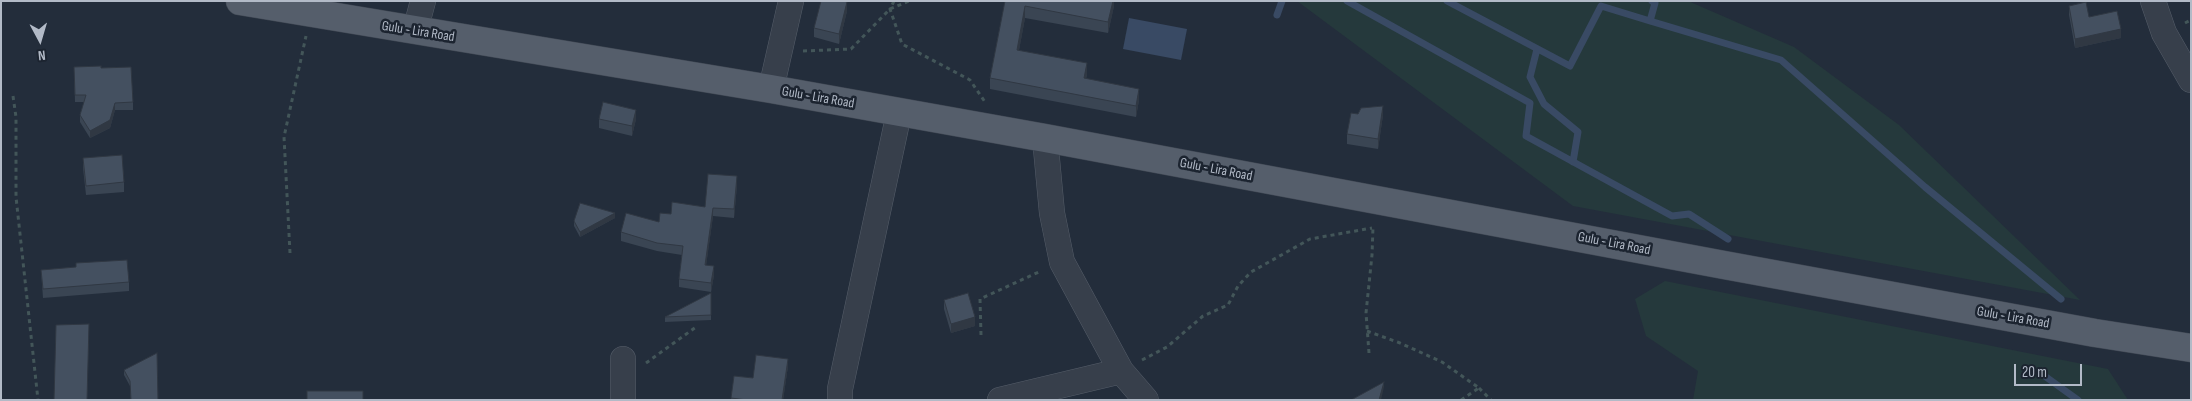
<!DOCTYPE html>
<html>
<head>
<meta charset="utf-8">
<style>
	body { margin:0 }
	#map { position:relative; width:2192px; height:401px; overflow:hidden; background:#232d3b; font-family:"Sofia Sans Condensed",sans-serif }
	canvas { display:block }
	.frame { position:absolute; inset:0; border:2px solid #b2bac7; pointer-events:none }
	.north { position:absolute; left:15px; top:15px; width:50px; height:50px; -webkit-text-stroke:4px #1c2430; paint-order:stroke; rotate:174deg; font-size:14px; font-weight:700; line-height:20px; text-align:center; color:#b2bac7 }
	.north::after { content:''; display:block; margin:auto; width:18px; height:22px; background:#b2bac7; clip-path:polygon(50% 0,100% 100%,50% 72%,0 100%) }
	.scale { position:absolute; left:2014px; top:364px; width:68px; height:22px; box-sizing:border-box; border:2px solid #b2bac7; border-top:0; padding-left:6px; font-size:15px; line-height:18px; white-space:nowrap; color:#b2bac7; -webkit-text-stroke:4px #1c2430; paint-order:stroke }
</style>
</head>
<body>
<div id="map">
<canvas width="2192" height="401"></canvas>
<div class="frame"></div>
<div class="north">N</div>
<div class="scale">20 m</div>
</div>
<script>
const g = document.querySelector('canvas').getContext('2d');
g.lineJoin = 'round';
function paint(path, color) {
  g.fillStyle = color;
  g.fill(path, 'evenodd');
}
function shape(rows) {
  const path = new Path2D();
  for (const r of rows) {
    path.moveTo(r[0], r[1]);
    for (let i = 2; i < r.length; i += 2) path.lineTo(r[i], r[i + 1]);
  }
  return path;
}
function trace(path, color, width, dash) {
  g.strokeStyle = color;
  g.lineWidth = width;
  g.lineCap = dash ? 'butt' : 'round';
  g.setLineDash(dash || []);
  g.stroke(path);
}
function label(font, color, halo, rows, align = 'center') {
  g.font = font + ' "Sofia Sans Condensed",sans-serif';
  g.lineWidth = 5;
  g.setLineDash([]);
  g.textBaseline = 'middle';
  g.strokeStyle = halo;
  g.fillStyle = color;
  for (const [text, x, y, turn = 0] of rows) {
    g.save();
    g.translate(x, y);
    g.rotate((+turn || 0) * Math.PI / 180);
    g.textAlign = isNaN(turn) ? turn : align;
    if (halo) g.strokeText(text, 0, 0);
    g.fillText(text, 0, 0);
    g.restore();
  }
}
paint(shape([
	[1297,1,1688,1,1794,47,1899,125,2080,300,1573,206],
	[1665,281,2108,369,2128,400,1693,400,1698,371,1646,336,1635,299]
]), '#25393c');
paint(shape([
	[1129,18,1187,29,1181,60,1123,49]
]), '#394a64');
trace(shape([
	[1347,1,1530,103,1526,136,1672,216,1689,214,1728,239],
	[1447,1,1570,66,1601,6,1650,21],
	[1652,1,1655,3,1650,21,1781,60,1925,187,2061,299],
	[1277,15,1282,1],
	[1537,49,1530,77,1544,104,1578,132,1573,162],
	[2046,377,2078,400]
]), '#394a64', 7);
const street = shape([
	[2153,1,2164,33,2191,80],
	[415,31,423,1],
	[771,89,791,1],
	[1045,138,1052,213,1062,262,1121,371,1146,400],
	[623,400,623,359],
	[840,400,840,389,899,113],
	[1000,400,1121,371]
]);
const primary = shape([
	[240,1,771,89,1045,138,1724,265,2095,333,2191,348]
]);
trace(street, '#555d69', 26);
trace(primary, '#404854', 29);
trace(shape([
	[894,1,890,9,902,44,970,80,985,102],
	[2185,23,2191,20],
	[803,51,851,49,890,9,909,1],
	[13,96,16,117,16,197,38,400],
	[290,253,284,137,306,36],
	[1367,331,1400,343,1442,362,1479,388,1461,400],
	[981,335,980,299,1041,271],
	[1369,353,1366,313,1372,255,1373,227],
	[1142,360,1167,347,1203,316,1228,305,1238,286,1251,272,1310,239,1372,228],
	[646,363,696,327],
	[1479,388,1491,400]
]), '#435659', 3, [4, 4]);
trace(street, '#373f4b', 25);
trace(primary, '#555e6b', 28);
paint(shape([
	[1005,1,1114,1,1114,6,1108,33,1025,18,1019,50,1087,74,1086,79,1139,100,1136,117,990,89,990,78],
	[2069,6,2089,17,2121,38,2075,48,2069,15],
	[847,11,839,44,814,37,814,28],
	[74,67,101,68,133,102,133,110,115,110,110,128,90,138,80,122,80,115,84,102,75,102],
	[1383,115,1378,149,1347,144,1347,134],
	[599,119,636,119,632,136,599,128],
	[83,158,124,182,124,192,86,195,83,168],
	[737,185,734,218,713,216,706,265,714,275,711,292,679,287,679,279,682,255,657,251,621,241,621,232,659,222,671,214,705,207],
	[615,218,580,237,574,226,574,221],
	[41,270,129,282,129,291,43,298],
	[711,293,711,320,665,322,665,317],
	[944,300,975,326,951,333,944,309],
	[788,366,783,400,731,400,734,376,753,378],
	[124,370,158,400,131,400,130,386,124,375]
]), '#3a4553');
paint(shape([
	[1113,1,1114,1,1114,6,1108,33,1108,22],
	[847,2,847,11,839,44,839,34],
	[1025,6,1025,18,1017,61,1017,50],
	[2121,29,2121,38,2075,48,2075,39],
	[1087,63,1087,74,1084,89,1084,78],
	[1139,89,1139,100,1136,117,1136,106],
	[115,103,115,110,110,128,90,138,90,131],
	[1383,106,1383,115,1378,149,1378,139],
	[636,110,636,119,632,136,632,126],
	[737,176,737,185,734,218,734,209],
	[713,208,713,216,705,274,705,265],
	[615,213,615,218,580,237,580,232],
	[714,266,714,275,711,292,711,283],
	[975,317,975,326,951,333,951,324],
	[788,359,788,366,783,400,782,400],
	[1384,382,1384,387,1381,400,1379,400]
]), '#303843');
const building = shape([
	[821,1,843,1,847,2,839,34,814,28,821,1],
	[1005,1,1113,1,1108,22,1025,6,1017,50,1087,63,1084,78,1139,89,1136,106,990,78,1005,1],
	[2086,2,2089,17,2117,11,2121,29,2075,39,2069,6,2086,2],
	[101,66,101,68,131,67,133,102,115,103,110,120,90,131,80,115,86,95,75,95,74,67,101,66],
	[603,102,636,110,632,126,599,119,603,102],
	[1383,106,1378,139,1347,134,1351,113,1358,114,1361,108,1383,106],
	[122,155,124,182,86,186,83,158,122,155],
	[708,174,737,176,734,209,713,208,705,265,714,266,711,283,679,279,683,246,657,243,621,232,626,213,659,222,660,213,671,214,672,202,705,207,708,174],
	[580,203,615,213,580,232,574,221,580,203],
	[127,260,129,282,43,289,41,270,76,267,76,263,127,260],
	[711,293,711,315,665,317,711,293],
	[968,293,975,317,951,324,944,300,968,293],
	[89,324,87,400,54,400,56,325,89,324],
	[157,353,158,400,131,400,130,381,124,370,157,353],
	[756,355,788,359,782,400,747,400,731,398,734,376,753,378,756,355],
	[1384,382,1379,400,1351,400,1384,382],
	[307,391,363,391,363,400,307,400,307,391]
]);
paint(building, '#445060');
trace(building, '#303843', 1);
label('14px', '#b2bac7', '#1c2430', [
	["Gulu - Lira Road",418,32,9],
	["Gulu - Lira Road",818,98,10],
	["Gulu - Lira Road",1216,170,11],
	["Gulu - Lira Road",1614,244,11],
	["Gulu - Lira Road",2013,318,10]
]);
</script>
</body>
</html>
